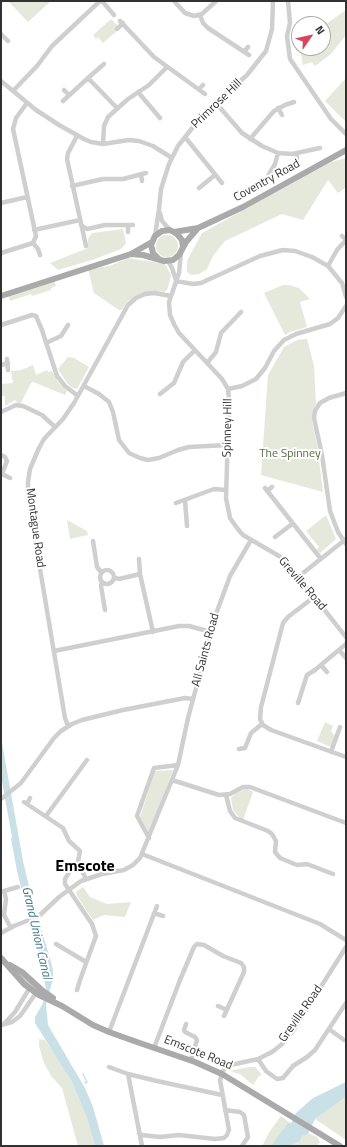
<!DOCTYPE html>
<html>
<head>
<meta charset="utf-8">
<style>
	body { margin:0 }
	#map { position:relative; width:347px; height:1147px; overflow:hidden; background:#fff; font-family:"Titillium Web",sans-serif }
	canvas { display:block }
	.frame { position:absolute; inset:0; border:2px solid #323232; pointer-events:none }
	.north { position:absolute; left:291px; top:16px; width:40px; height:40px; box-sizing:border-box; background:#fff; border:1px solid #adadad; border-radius:50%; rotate:56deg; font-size:11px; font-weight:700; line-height:16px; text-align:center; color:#323232 }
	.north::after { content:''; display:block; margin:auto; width:14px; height:18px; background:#d9455f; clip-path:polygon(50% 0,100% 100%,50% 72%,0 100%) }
</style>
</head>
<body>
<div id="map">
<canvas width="347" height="1147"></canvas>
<div class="frame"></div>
<div class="north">N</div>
</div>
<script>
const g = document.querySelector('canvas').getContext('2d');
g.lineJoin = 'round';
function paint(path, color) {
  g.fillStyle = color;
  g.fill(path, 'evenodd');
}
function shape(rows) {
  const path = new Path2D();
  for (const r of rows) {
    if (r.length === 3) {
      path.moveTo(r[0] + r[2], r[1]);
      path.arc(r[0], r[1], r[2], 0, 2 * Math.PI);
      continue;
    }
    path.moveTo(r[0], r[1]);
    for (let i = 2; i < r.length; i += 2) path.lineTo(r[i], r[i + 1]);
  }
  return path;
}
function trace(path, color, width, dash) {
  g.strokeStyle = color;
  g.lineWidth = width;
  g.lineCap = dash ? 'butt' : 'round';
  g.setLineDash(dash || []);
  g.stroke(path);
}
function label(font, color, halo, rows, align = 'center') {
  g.font = font + ' "Titillium Web",sans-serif';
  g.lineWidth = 4;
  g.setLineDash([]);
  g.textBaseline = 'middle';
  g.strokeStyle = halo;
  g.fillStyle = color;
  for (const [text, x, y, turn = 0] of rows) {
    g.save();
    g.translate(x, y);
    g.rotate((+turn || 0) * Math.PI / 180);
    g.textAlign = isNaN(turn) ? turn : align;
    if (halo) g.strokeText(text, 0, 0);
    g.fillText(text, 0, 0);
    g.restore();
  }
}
paint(shape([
	[8,1,51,1,28,22],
	[346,10,346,35,331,54,315,66,312,62,303,65,300,48,323,48,323,26],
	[111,19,118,26,118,30,103,43,98,37,96,39,93,35],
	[346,78,346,122,325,101],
	[346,158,345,188,338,193,328,180,303,220,282,214,225,241,213,256,207,269,199,274,191,275,187,272,187,261,202,233,331,162],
	[123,229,126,243,121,249,92,260,58,270,50,263,88,248,88,239,92,233],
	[167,246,11],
	[128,258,165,264,171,275,169,284,167,290,164,292,153,291,137,295,127,302,122,310,119,310,94,293,88,269,110,266],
	[54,279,56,286,51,288,51,290,32,296,31,294,10,301,8,294],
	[283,285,289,285,299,288,310,299,300,302,307,327,290,332,285,335,264,293],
	[307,339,314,366,316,404,312,421,317,444,323,492,261,475,268,375,284,347,297,340],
	[68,357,74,358,89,367,77,389,71,387,67,383,58,369],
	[33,365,36,375,47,370,48,372,52,371,58,382,67,391,65,395,33,382,31,383,21,403,18,403,15,400,5,406,5,396,1,396,1,384,13,383,11,371,22,370,22,369,27,368,30,366],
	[326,515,336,539,320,553,316,550,319,547,306,531],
	[67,520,87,531,88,535,70,539],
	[325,722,333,726,331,731,335,736,331,747,317,741],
	[173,770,149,833,140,817,155,771],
	[245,789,248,789,253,792,243,820,238,816,233,810,231,798,235,794],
	[83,887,90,897,107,904,131,902,125,917,104,915,93,920,77,896,76,892],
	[39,1039,45,1040,63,1066,72,1082,87,1118,95,1146,78,1146,62,1088,51,1076,44,1063,39,1046],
	[250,1067,255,1067,262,1075,259,1076,253,1085,240,1074,232,1072,233,1070],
	[346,1097,346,1140,315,1119],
	[281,1116,290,1123,280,1133,271,1146,262,1146,270,1131],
	[308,1133,317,1137,320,1142,317,1146,290,1146,300,1141,302,1136]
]), '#e4e9dc');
paint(shape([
	[1,737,23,861,34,908,34,915,35,921,41,929,47,948,53,970,53,979,46,1004,48,1025,85,1088,93,1107,104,1146,95,1146,87,1118,72,1082,35,1023,35,1017,43,1003,47,992,46,989,32,922,27,912,17,871,11,839,12,837,1,776],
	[346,1082,346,1097,315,1119,308,1134,302,1136,300,1141,290,1146,271,1146,280,1133,288,1123,291,1123,296,1113,313,1098]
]), '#cae0e7');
trace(shape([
	[83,1074,87,1082,85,1083]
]), '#cae0e7', 1.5);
trace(shape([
	[102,1,114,15],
	[174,1,185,13,194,16,202,14,216,1],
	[288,1,290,23,287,36,290,59,331,119,346,134],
	[200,15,203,23,208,28,249,55],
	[120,21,154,57,205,94],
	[117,29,123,23],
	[1,34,8,41],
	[244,52,248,47],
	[104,64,88,78,117,108],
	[1,81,36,110,59,125,84,139,91,142,103,144,129,140,139,141,153,146,172,158],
	[199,89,203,85],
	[64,90,69,95],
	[13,91,37,66,52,46,100,1],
	[138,92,160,118],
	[63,101,88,78],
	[27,103,16,118,13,129,36,236,33,243],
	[216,103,242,133,262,146,278,153,292,154,320,148],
	[278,108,282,115],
	[77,136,68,153,67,159,86,246],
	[185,137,222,183],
	[250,139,274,111,285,105,294,102],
	[103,144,104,126,108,117,128,99,149,85,167,67],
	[297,153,297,160],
	[273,168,279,171],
	[141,174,142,181],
	[268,176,275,164,278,153],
	[72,186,103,179,123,179,146,173],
	[199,188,215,175],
	[1,203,27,197],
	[160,213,162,221,170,230],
	[81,225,87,229,105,225,133,225],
	[128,225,128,232],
	[34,230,80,220],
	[155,236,159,209,161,189,169,164,178,146,193,127,222,97,247,75,266,51,272,29,273,1],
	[33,243,38,249,40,255],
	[1,253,33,243],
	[181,253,179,273,169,302,170,315,174,324,179,333,222,379,228,389,229,399,226,498,230,518,237,528,243,535,279,556,288,564,346,637],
	[168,261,172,268,176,280],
	[328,266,337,250,346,240,342,236],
	[176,281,193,284,201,283,260,256,283,250,295,251,312,257,328,266,342,283,346,297],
	[1,325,32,315,36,316,42,330,57,376,65,386,78,396],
	[46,343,61,336,68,325],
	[7,359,8,370],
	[207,363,216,352,221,333,241,312],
	[1,365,8,363],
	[84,386,99,394,109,402,113,412,119,440,129,453,140,458,148,460,159,458,178,450,189,447,227,445],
	[228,389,242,386,256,379,265,368,274,351,284,340,296,334,330,324,338,318,346,306],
	[346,393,329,398,320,403,315,411,314,418,322,455,330,511,338,532,346,544],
	[160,394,174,383,183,362,195,350],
	[1,412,16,405,23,406,42,415,55,427],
	[1,455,5,457,7,461,2,474,10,478],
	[265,488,321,559],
	[267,491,272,487],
	[185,500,187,526],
	[176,503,214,489,226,490],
	[275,537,292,524],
	[93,541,97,567,101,572],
	[139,559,140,574,153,632],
	[107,577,7],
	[114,577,119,579,140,574],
	[298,577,346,539],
	[102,582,101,586,105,610],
	[314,597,288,617,283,623,261,707,260,719,263,725,271,730,346,757],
	[339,650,346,658],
	[54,651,179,626,189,626,211,632],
	[321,665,327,672],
	[298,703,307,675,315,670,346,644],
	[68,726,65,718,28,497,28,482,30,469,39,448,44,439,63,419,74,403,128,305,136,298,145,294,154,293,171,296],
	[239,749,245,748,251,733,262,724],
	[331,752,340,727],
	[172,780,219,795,230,794,243,787,250,787,346,823],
	[226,795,230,811,235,818,268,831,272,834,276,841,275,852,280,858,297,865,307,864,333,874],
	[1,799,21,783,54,738,61,731,72,724,82,720,123,710,185,698,193,699],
	[24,802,63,828,69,841,80,851,78,862,86,879],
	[27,804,30,798],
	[46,816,87,760],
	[149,838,137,816,154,768,178,765],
	[142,854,320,924,346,940],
	[154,913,163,916],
	[11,928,4,915,6,899,4,891,18,887],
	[1,933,14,926,39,916,59,897,81,881,102,874,124,870,133,865,140,858,178,765,188,718,216,614,230,576,251,540],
	[56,944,86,962],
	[77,990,80,980,96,936,92,924,65,884,65,879,70,871,79,865],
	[218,1006,227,1010],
	[4,1024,15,1012,29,989,32,988],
	[186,1024,184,1030,185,1032,195,1037,197,1040,191,1060],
	[1,1025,12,1022,20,1016,36,993,34,988,16,970],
	[329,1029,344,1040],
	[109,1032,157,906],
	[154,1048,180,980,194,947,197,944,204,945,223,956,241,963,244,967,244,972,224,1016],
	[258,1059,266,1071,277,1079,283,1078,293,1066,307,1057,315,1050,346,1003],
	[109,1067,128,1074,157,1081,222,1095],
	[128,1074,142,1146],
	[225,1110,240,1112,244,1115,248,1137,242,1146],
	[139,1133,142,1135,160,1137,179,1135,215,1139,224,1138,227,1135,229,1130,220,1080,224,1069,231,1065,258,1059,272,1052,281,1045,293,1031,346,947]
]), '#cfcfcf', 4.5);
trace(shape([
	[174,232,198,228],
	[131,254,143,255,164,261,173,260,179,255,186,242,198,228,243,207,346,150],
	[159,259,153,253,151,245,155,236,162,231,170,230,177,234,182,240,183,247],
	[1,296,131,254,152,242],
	[1,958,24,984,39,995,62,1006,93,1025,109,1032,134,1041,195,1062,222,1074,340,1146],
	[10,965,22,972,43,991,53,998]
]), '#aaa', 6);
label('12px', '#323232', '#fff', [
	["Primrose Hill",217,104,-44],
	["Coventry Road",267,181,-29],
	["Spinney Hill",228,428,-89],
	["Montague Road",35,528,82],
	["Greville Road",302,584,49],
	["All Saints Road",206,650,-75],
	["Greville Road",301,1014,-55],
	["Emscote Road",198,1053,22]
]);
label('12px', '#5a6c42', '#fff', [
	["The Spinney",290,454]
]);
label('italic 13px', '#457b90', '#fff', [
	["Grand Union Canal",36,933,77]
]);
label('bold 16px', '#000', '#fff', [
	["Emscote",85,867]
]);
</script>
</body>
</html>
